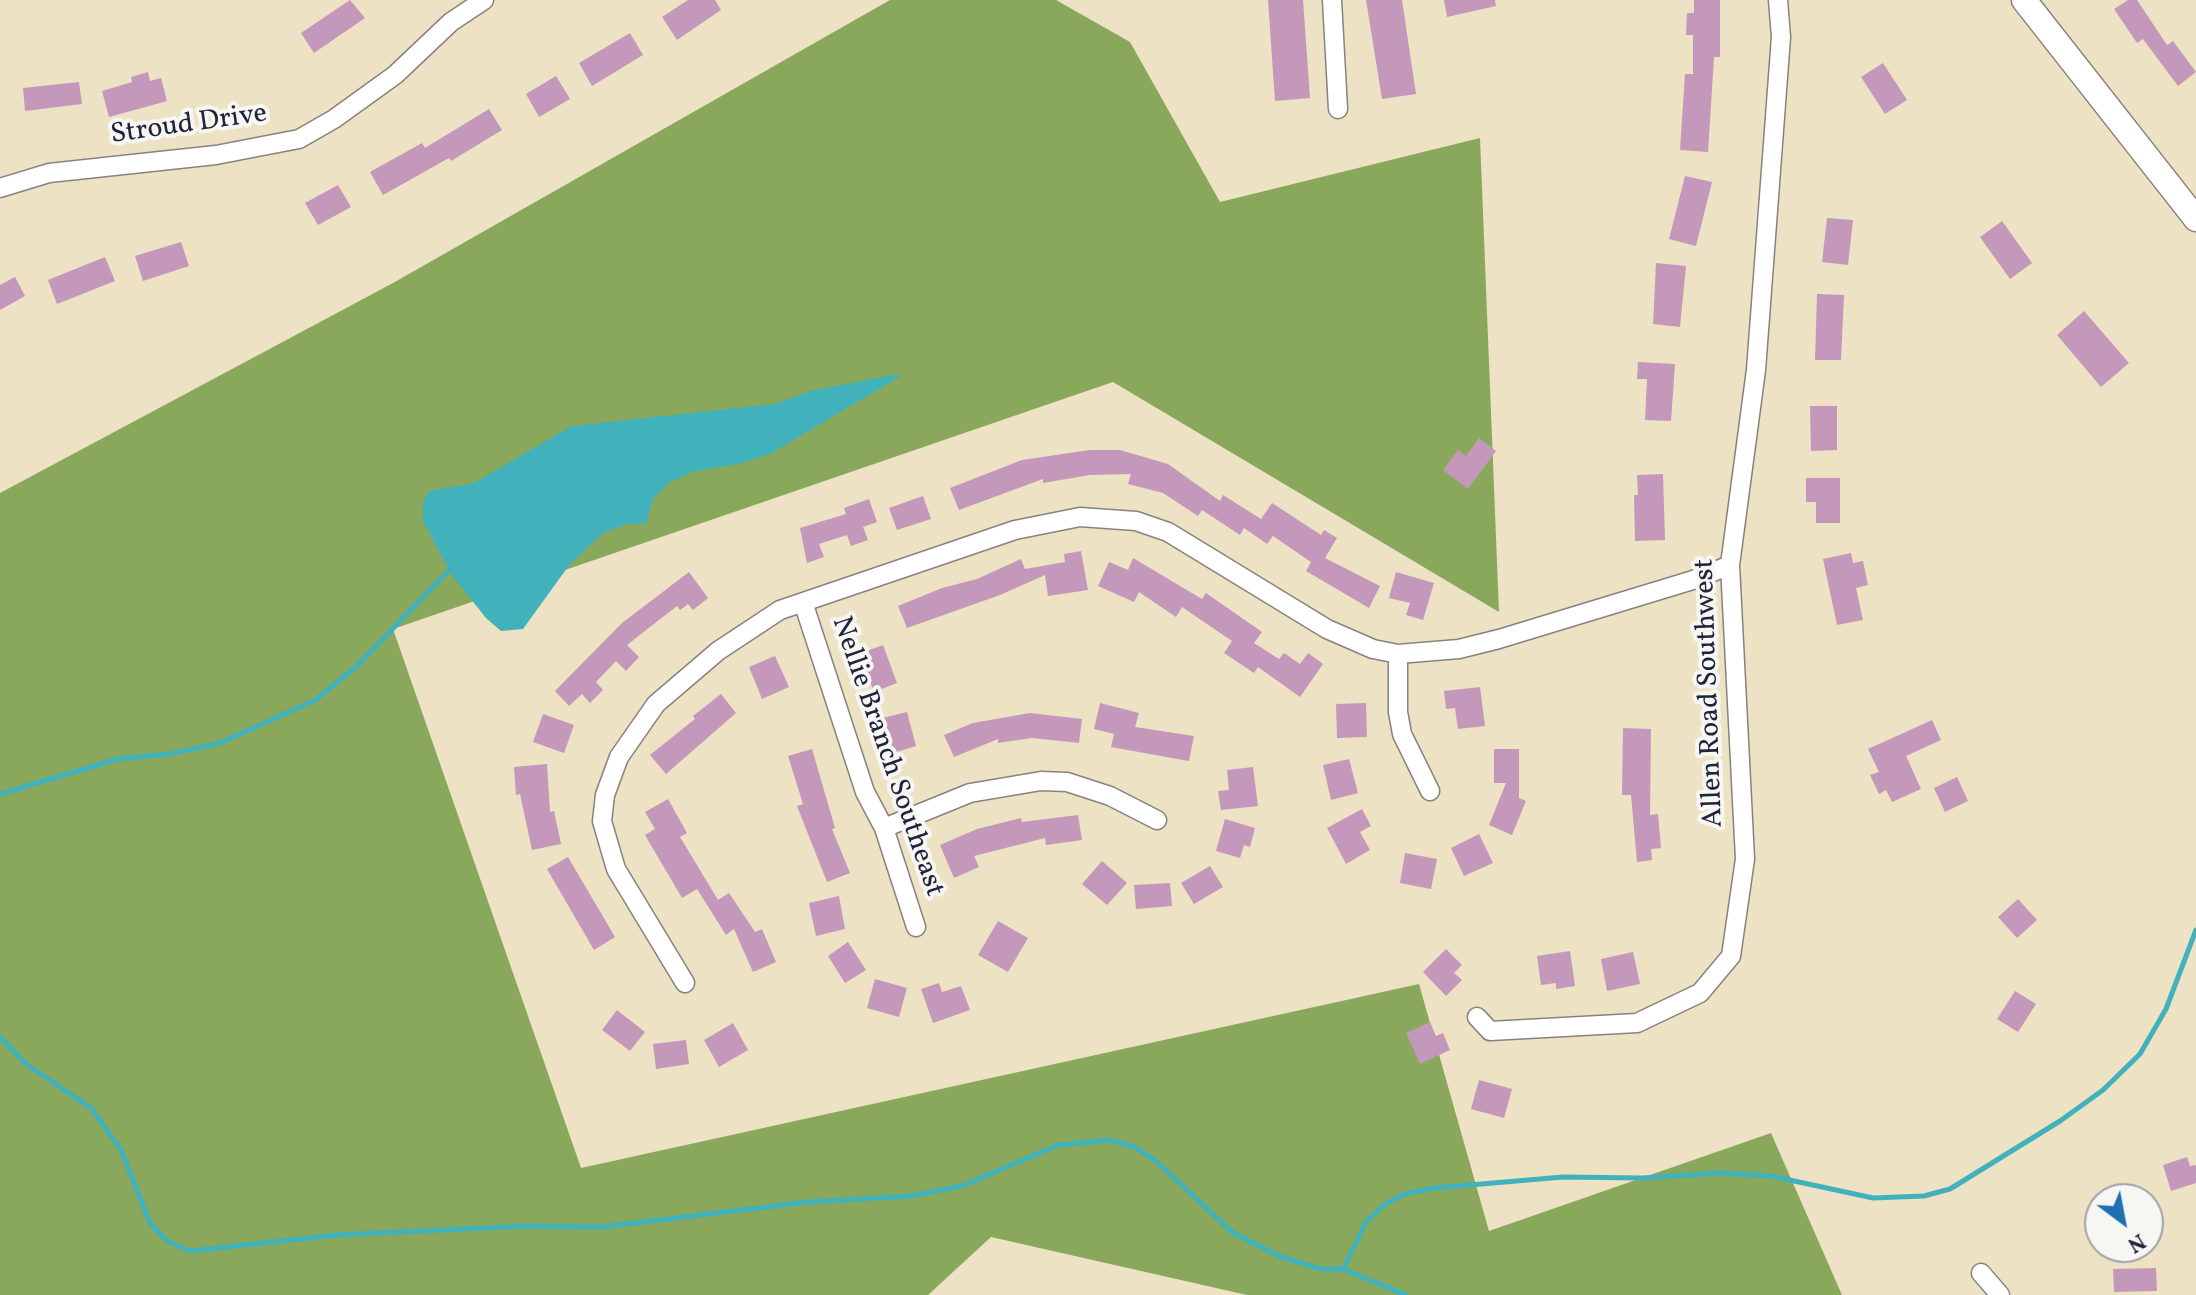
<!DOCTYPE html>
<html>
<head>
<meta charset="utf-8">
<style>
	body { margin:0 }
	#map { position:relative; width:2196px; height:1295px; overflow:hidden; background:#ede2c3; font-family:Vollkorn,serif }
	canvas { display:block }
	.north { position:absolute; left:2084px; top:1183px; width:80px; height:80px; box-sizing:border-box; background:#f6f6f2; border:2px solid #a1a1a9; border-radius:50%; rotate:148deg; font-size:22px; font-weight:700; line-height:32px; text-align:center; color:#22223b }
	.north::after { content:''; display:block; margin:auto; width:28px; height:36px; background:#1f6fb2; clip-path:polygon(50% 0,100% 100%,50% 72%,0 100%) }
</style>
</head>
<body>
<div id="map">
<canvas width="2196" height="1295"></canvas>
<div class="north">N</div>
</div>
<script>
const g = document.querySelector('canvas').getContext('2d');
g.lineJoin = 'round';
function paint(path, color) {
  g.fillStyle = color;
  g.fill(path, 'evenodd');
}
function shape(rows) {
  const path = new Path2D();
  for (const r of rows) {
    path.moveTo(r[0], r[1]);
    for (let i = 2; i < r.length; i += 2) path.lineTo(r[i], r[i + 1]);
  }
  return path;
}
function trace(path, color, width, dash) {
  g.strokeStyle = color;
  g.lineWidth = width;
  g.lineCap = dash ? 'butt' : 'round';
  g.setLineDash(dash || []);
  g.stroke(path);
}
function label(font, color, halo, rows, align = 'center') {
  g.font = font + ' Vollkorn,serif';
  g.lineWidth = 8;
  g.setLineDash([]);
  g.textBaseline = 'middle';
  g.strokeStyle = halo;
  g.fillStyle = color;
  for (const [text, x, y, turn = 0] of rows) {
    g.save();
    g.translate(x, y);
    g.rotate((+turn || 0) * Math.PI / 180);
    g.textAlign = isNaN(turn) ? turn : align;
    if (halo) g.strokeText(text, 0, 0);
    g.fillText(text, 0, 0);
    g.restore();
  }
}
paint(shape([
	[890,0,1056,0,1130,42,1220,202,1480,138,1499,612,1113,382,393,629,581,1168,1419,984,1489,1231,1771,1133,1842,1295,1247,1295,991,1237,928,1295,0,1295,0,493,393,283]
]), '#89a85c');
paint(shape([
	[893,375,901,376,770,454,743,463,692,472,669,483,653,499,646,524,627,524,603,533,570,564,523,629,501,631,486,618,451,574,423,521,423,502,429,491,474,483,572,426,775,404,810,391]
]), '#41b1bb');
trace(shape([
	[0,794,118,759,169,754,220,743,315,700,356,667,449,570],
	[0,1037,26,1064,91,1108,121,1150,150,1223,167,1241,190,1251,337,1235,527,1226,601,1227,808,1202,911,1196,962,1186,1058,1145,1110,1140,1135,1147,1157,1162,1232,1232,1279,1256,1321,1269,1343,1269,1406,1295],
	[1343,1269,1366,1222,1385,1204,1408,1193,1435,1188,1563,1177,1642,1178,1719,1173,1771,1176,1873,1198,1924,1196,1950,1189,2060,1121,2103,1090,2140,1054,2166,1009,2196,930]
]), '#41b1bb', 5);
paint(shape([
	[350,0,365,18,314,53,301,33],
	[688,0,715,0,721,10,677,40,662,17],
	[1268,0,1303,0,1310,98,1275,101],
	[1366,0,1402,0,1416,94,1382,99],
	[1444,0,1495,0,1496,6,1447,17],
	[1694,0,1720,0,1720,57,1714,57,1708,152,1680,150,1685,74,1693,74,1693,35,1686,35,1687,13,1694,13],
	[2128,0,2137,0,2167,45,2173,41,2196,72,2178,86,2143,39,2137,43,2114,9],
	[630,33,643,55,592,86,579,63],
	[1883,63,1907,100,1885,114,1861,77],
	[148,72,150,81,161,78,167,101,109,117,102,91,132,82,131,77],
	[556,76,570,99,539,117,526,94],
	[79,82,82,104,25,111,23,88],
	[489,109,502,130,451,161,449,158,383,195,370,172,422,143,425,148],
	[1685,176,1712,182,1696,246,1669,239],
	[338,185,351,207,318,225,305,203],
	[1827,218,1853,220,1848,265,1822,262],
	[2002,221,2032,263,2010,279,1980,237],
	[181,242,189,266,143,281,135,256],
	[105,257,115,281,57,304,48,280],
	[1656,263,1686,266,1680,327,1653,324],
	[15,277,25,296,0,310,0,285],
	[1817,294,1844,295,1841,360,1815,360],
	[2084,311,2129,363,2101,387,2057,335],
	[1638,362,1675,364,1671,421,1645,420,1647,379,1637,379],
	[1810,406,1837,406,1837,450,1811,451],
	[1479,438,1496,451,1468,489,1443,470,1458,450,1466,456],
	[1090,450,1120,450,1168,464,1220,501,1223,495,1261,519,1272,503,1321,535,1324,530,1337,538,1325,558,1380,586,1369,608,1306,571,1311,562,1273,536,1267,544,1244,528,1240,535,1202,510,1198,516,1163,493,1128,484,1131,474,1090,475,1043,483,1043,479,959,510,950,488,1022,460],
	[1663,474,1665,540,1635,541,1634,495,1638,495,1637,475],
	[1806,478,1840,478,1840,523,1816,523,1816,502,1806,502],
	[923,496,931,519,897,530,889,508],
	[869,499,877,522,863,527,868,540,851,546,847,535,819,544,824,557,807,563,800,528,846,514,844,508],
	[1081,551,1088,590,1048,596,1045,575,1000,595,907,628,898,606,942,588,977,579,1021,559,1025,569,1065,562,1064,554],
	[1851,553,1853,563,1863,561,1868,585,1856,588,1863,620,1837,625,1823,559],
	[1133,558,1202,599,1206,593,1262,632,1254,643,1279,659,1284,653,1300,664,1308,653,1323,664,1300,697,1258,667,1254,673,1224,653,1232,641,1182,607,1176,617,1139,592,1134,602,1098,586,1109,562,1128,570],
	[689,572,708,598,693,610,688,604,680,610,677,606,627,645,639,657,626,671,616,661,596,682,603,690,590,703,582,694,569,706,555,691,622,623],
	[1396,572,1434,583,1423,620,1406,615,1410,603,1389,598],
	[883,645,897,683,874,692,859,654],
	[775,656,789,687,762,699,749,667],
	[1480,687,1485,726,1458,729,1455,708,1446,709,1444,691],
	[721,694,736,713,666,774,650,755,695,719,693,716],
	[1100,703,1139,713,1135,727,1194,736,1189,761,1111,747,1114,734,1094,729],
	[1366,703,1367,737,1337,738,1336,704],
	[907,712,916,746,893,753,883,718],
	[1030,713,1082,719,1079,743,1032,738,998,743,998,739,954,757,944,735,973,723],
	[543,714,574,725,564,753,533,742],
	[1932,720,1941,740,1906,756,1921,789,1892,802,1886,790,1879,794,1870,775,1879,772,1868,749],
	[1623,728,1651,729,1650,815,1658,814,1661,848,1651,849,1652,860,1637,862,1631,795,1622,795],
	[812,749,835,828,832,829,850,873,827,882,797,806,803,804,788,756],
	[1494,749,1519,749,1519,798,1526,801,1512,835,1489,825,1506,783,1494,783],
	[1349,759,1358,793,1331,800,1323,765],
	[547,764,550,812,554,811,561,844,532,850,520,794,516,795,514,767],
	[1253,767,1258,806,1221,810,1218,791,1229,790,1227,770],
	[1957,777,1968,801,1945,812,1934,788],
	[668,799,687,833,680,837,718,900,729,893,755,932,762,929,776,962,753,972,734,929,726,935,697,889,682,898,645,835,655,829,645,812],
	[1362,809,1371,826,1360,832,1370,850,1346,864,1327,828],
	[1078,815,1082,840,1046,845,1045,838,974,856,979,867,954,878,940,845,977,829,1021,818,1022,822],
	[1225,819,1255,828,1250,847,1244,845,1240,858,1216,851],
	[1479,834,1493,863,1464,876,1451,848],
	[1405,853,1437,859,1431,889,1400,883],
	[568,857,615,937,594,950,547,869],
	[1102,861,1127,883,1107,905,1082,884],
	[1210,866,1223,887,1194,904,1181,883],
	[1170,883,1172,906,1136,909,1134,885],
	[839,896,845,929,816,936,809,903],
	[2018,899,2037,920,2017,938,1998,917],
	[998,921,1028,938,1008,972,978,955],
	[848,942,866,970,845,983,828,956],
	[1446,949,1462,965,1454,973,1462,980,1446,996,1423,972],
	[1570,951,1575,986,1556,989,1556,983,1541,985,1537,956],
	[1633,952,1640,984,1607,991,1601,959],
	[875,979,907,988,899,1017,867,1008],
	[939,983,942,992,961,986,970,1010,933,1023,921,989],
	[2015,991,2036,1004,2018,1032,1997,1019],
	[617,1010,645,1032,630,1051,602,1030],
	[1430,1022,1436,1036,1443,1033,1450,1050,1420,1064,1406,1033],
	[733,1023,748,1050,719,1067,704,1040],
	[686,1040,689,1064,656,1069,653,1044],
	[1479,1080,1512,1089,1504,1118,1471,1109],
	[2187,1157,2190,1166,2196,1165,2196,1183,2171,1191,2163,1165],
	[2156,1268,2157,1291,2114,1292,2113,1269]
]), '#c398ba');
const minor = shape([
	[1332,0,1338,109],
	[0,188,49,173,216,155,299,139,334,119,395,75,451,22,484,0],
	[804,605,865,792,884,828,916,927],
	[1398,654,1398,712,1402,734,1430,791],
	[884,828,970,793,1041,781,1067,782,1110,796,1157,820],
	[685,983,616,869,602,821,605,795,619,757,656,704,718,651,780,610,1015,530,1080,517,1136,521,1168,532,1327,629,1373,649,1398,654,1459,649,1499,639,1693,580,1730,565],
	[1477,1017,1490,1031,1637,1023,1700,993,1731,956,1745,859,1730,565,1756,370,1781,37,1778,0],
	[1981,1273,2000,1295]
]);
const tertiary = shape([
	[2024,0,2196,219]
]);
trace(minor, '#88827f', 21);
trace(tertiary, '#88827f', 27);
trace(minor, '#fff', 18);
trace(tertiary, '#fff', 24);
label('28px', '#22223b', '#f6f6f2', [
	["Stroud Drive",189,126,-8],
	["Allen Road Southwest",1711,693,-92],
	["Nellie Branch Southeast",886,757,71]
]);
</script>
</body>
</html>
